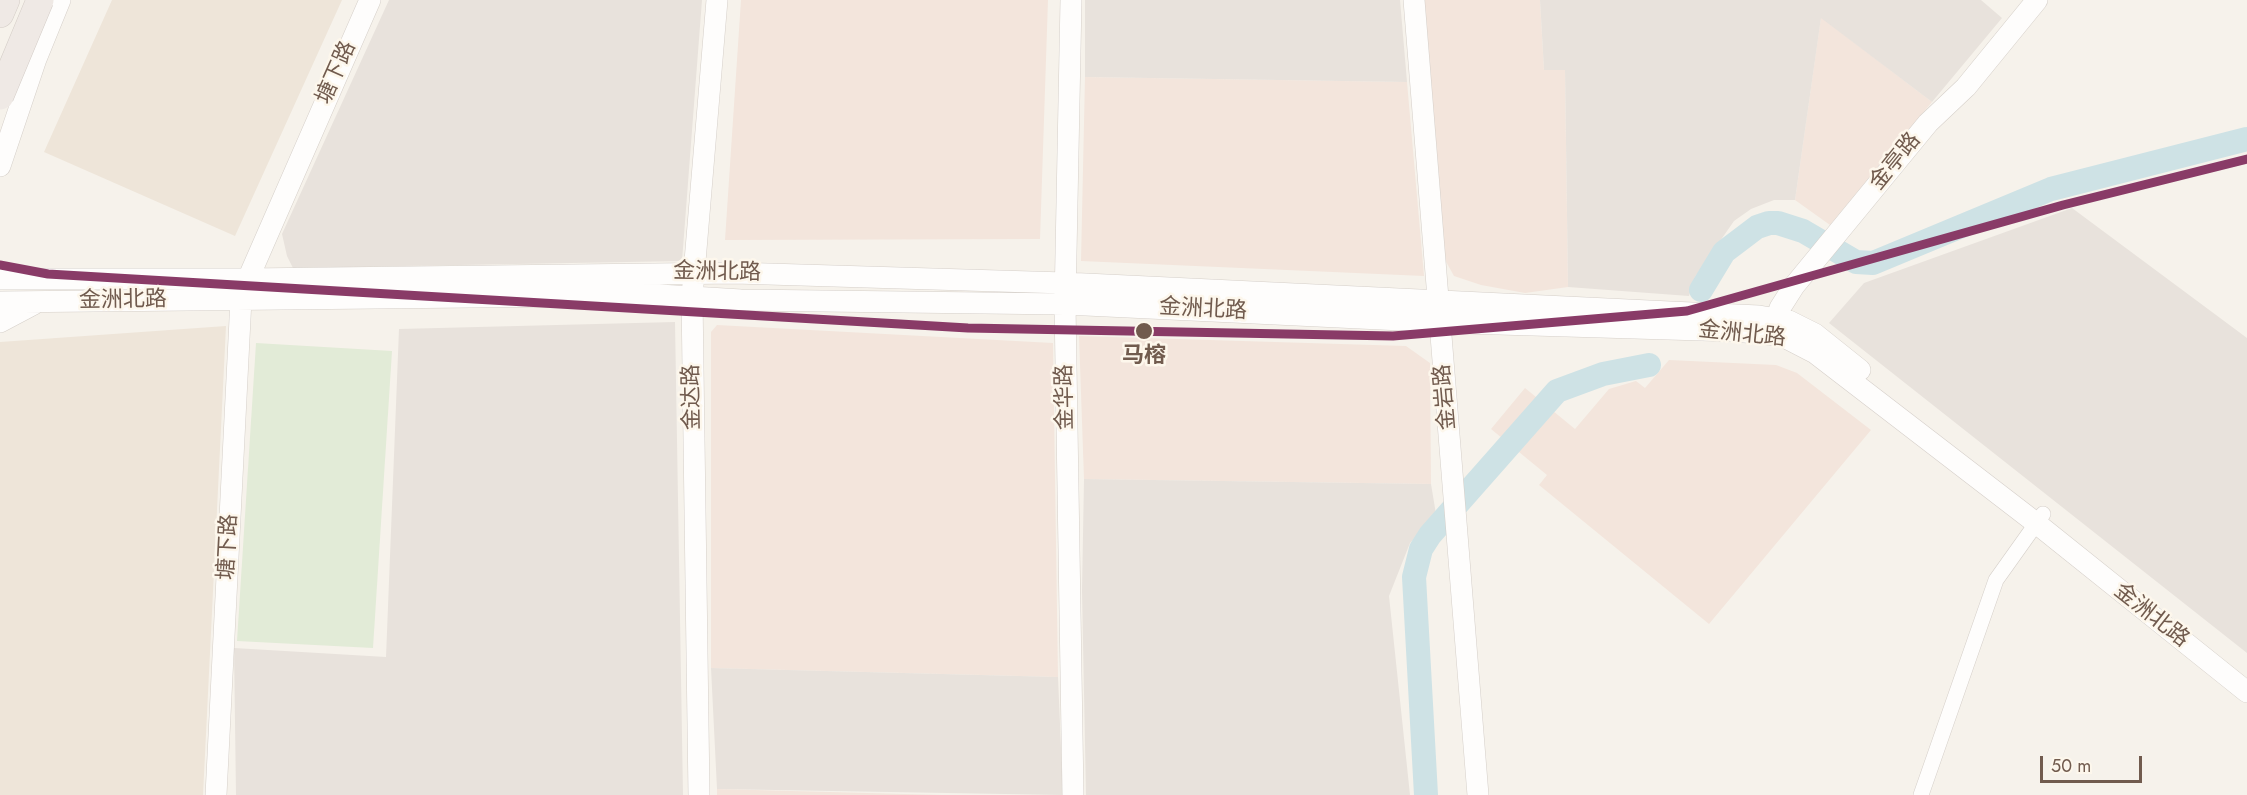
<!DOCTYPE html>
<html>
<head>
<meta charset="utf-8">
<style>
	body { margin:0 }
	#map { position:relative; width:2247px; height:795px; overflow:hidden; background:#f6f2eb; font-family:Jost,sans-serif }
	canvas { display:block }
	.scale { position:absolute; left:2040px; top:756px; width:102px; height:27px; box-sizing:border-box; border:3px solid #715b4e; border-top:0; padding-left:8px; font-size:18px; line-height:21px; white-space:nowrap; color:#715b4e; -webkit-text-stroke:4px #fdf7ec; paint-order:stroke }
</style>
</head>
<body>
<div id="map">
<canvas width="2247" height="795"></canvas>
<div class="scale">50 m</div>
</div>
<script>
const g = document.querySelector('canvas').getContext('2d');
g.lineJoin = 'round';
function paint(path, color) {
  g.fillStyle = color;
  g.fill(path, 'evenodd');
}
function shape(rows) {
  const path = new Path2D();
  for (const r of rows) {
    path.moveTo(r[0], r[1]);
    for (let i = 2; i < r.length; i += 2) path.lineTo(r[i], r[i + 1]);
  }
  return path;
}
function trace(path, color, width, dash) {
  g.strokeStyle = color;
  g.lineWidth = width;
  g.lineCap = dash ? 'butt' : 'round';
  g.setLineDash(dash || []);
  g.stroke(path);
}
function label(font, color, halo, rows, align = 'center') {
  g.font = font + ' Jost,"Noto Sans SC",sans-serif';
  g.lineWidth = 5;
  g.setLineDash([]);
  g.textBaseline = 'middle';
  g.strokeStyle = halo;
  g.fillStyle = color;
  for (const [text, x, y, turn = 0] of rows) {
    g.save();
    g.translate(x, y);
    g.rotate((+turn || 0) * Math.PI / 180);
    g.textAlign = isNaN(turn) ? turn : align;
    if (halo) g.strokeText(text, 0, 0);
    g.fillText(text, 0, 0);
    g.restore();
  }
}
paint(shape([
	[112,0,342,0,235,236,44,152],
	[226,326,203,795,0,795,0,342]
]), '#eee5d9');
paint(shape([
	[741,0,1048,0,1040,239,725,240],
	[1423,0,1540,0,1544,70,1565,70,1568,287,1525,293,1481,285,1454,276,1444,258],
	[1821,17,1932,102,1830,225,1795,200],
	[1085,77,1407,82,1424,276,1081,261],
	[717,325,1053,343,1058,677,711,668,711,332],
	[1079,336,1406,346,1430,363,1431,484,1084,479],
	[1669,360,1776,365,1797,373,1871,430,1709,624,1539,485,1547,475,1491,429,1525,388,1575,429,1609,389,1636,381,1645,388],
	[717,789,942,795,717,795]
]), '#f3e5dc');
paint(shape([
	[389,0,702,0,682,261,293,268,287,256,282,234],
	[1085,0,1400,0,1407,82,1085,77],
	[1540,0,1981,0,2002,18,1932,102,1821,18,1795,200,1774,200,1751,209,1734,221,1695,277,1689,296,1568,287,1565,70,1544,70],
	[2072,208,2247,338,2247,653,1829,323,1864,283],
	[675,322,683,795,236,795,234,648,386,657,399,329],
	[1084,479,1431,484,1436,514,1410,543,1389,596,1410,795,1086,795,1082,591],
	[711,668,1058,677,1063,795,717,789]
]), '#e8e2dc');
paint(shape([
	[256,343,392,351,373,648,237,641]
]), '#e2ebd7');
trace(shape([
	[1701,290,1724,252,1757,227,1769,223,1778,223,1803,231,1856,262,1873,263,2051,189,2247,139],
	[1426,795,1414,577,1421,549,1430,535,1557,391,1603,374,1649,365]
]), '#cee2e5', 24);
const street = shape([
	[1921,795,1996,580,2043,514]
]);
const secondary = shape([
	[1071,0,1065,304,1073,795],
	[1414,0,1478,795],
	[0,166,36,59,60,0],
	[0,279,248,279,735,273,1065,283,1670,312,1759,316,1789,321,1815,334,1860,370],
	[248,279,370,0],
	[0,302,659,295,741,300,1065,304,1465,323,1736,331,1782,336,1815,353,2036,523,2247,692],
	[0,322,34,304],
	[1772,330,1780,308,1794,286,1928,123,1966,87,2037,0],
	[216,795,241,299],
	[699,795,692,297,717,0]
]);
const highway = shape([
	[0,14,6,0]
]);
trace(street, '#d5cfc9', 16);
trace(secondary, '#d5cfc9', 22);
trace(highway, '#d4cdc7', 28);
trace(street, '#fefdfc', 15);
trace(secondary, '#fefdfc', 21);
trace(highway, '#efe9e5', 27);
const highwayBridge = shape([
	[0,96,40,0]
]);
trace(highwayBridge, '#d4cdc7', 28, []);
trace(highwayBridge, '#efe9e5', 27);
trace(shape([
	[0,265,48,274,968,328,1393,336,1687,311,2063,205,2247,159]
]), '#893b67', 9);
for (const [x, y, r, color] of [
	[1144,331,9,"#715b4e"]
]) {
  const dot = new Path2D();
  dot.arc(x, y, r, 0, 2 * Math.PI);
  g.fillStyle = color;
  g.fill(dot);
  trace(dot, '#fdf7ec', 2);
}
label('22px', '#715b4e', '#fdf7ec', [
	["塘下路",337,73,-66],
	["金亭路",1896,162,-51],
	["金洲北路",717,273,1],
	["金洲北路",123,301,-1],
	["金洲北路",1203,310,3],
	["金洲北路",1742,335,6],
	["金达路",693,397,-91],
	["金华路",1066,397,-91],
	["金岩路",1446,397,-95],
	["塘下路",229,547,-87],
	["金洲北路",2151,616,38]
]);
label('bold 22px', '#715b4e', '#fdf7ec', [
	["马榕",1144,357]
]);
</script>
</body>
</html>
